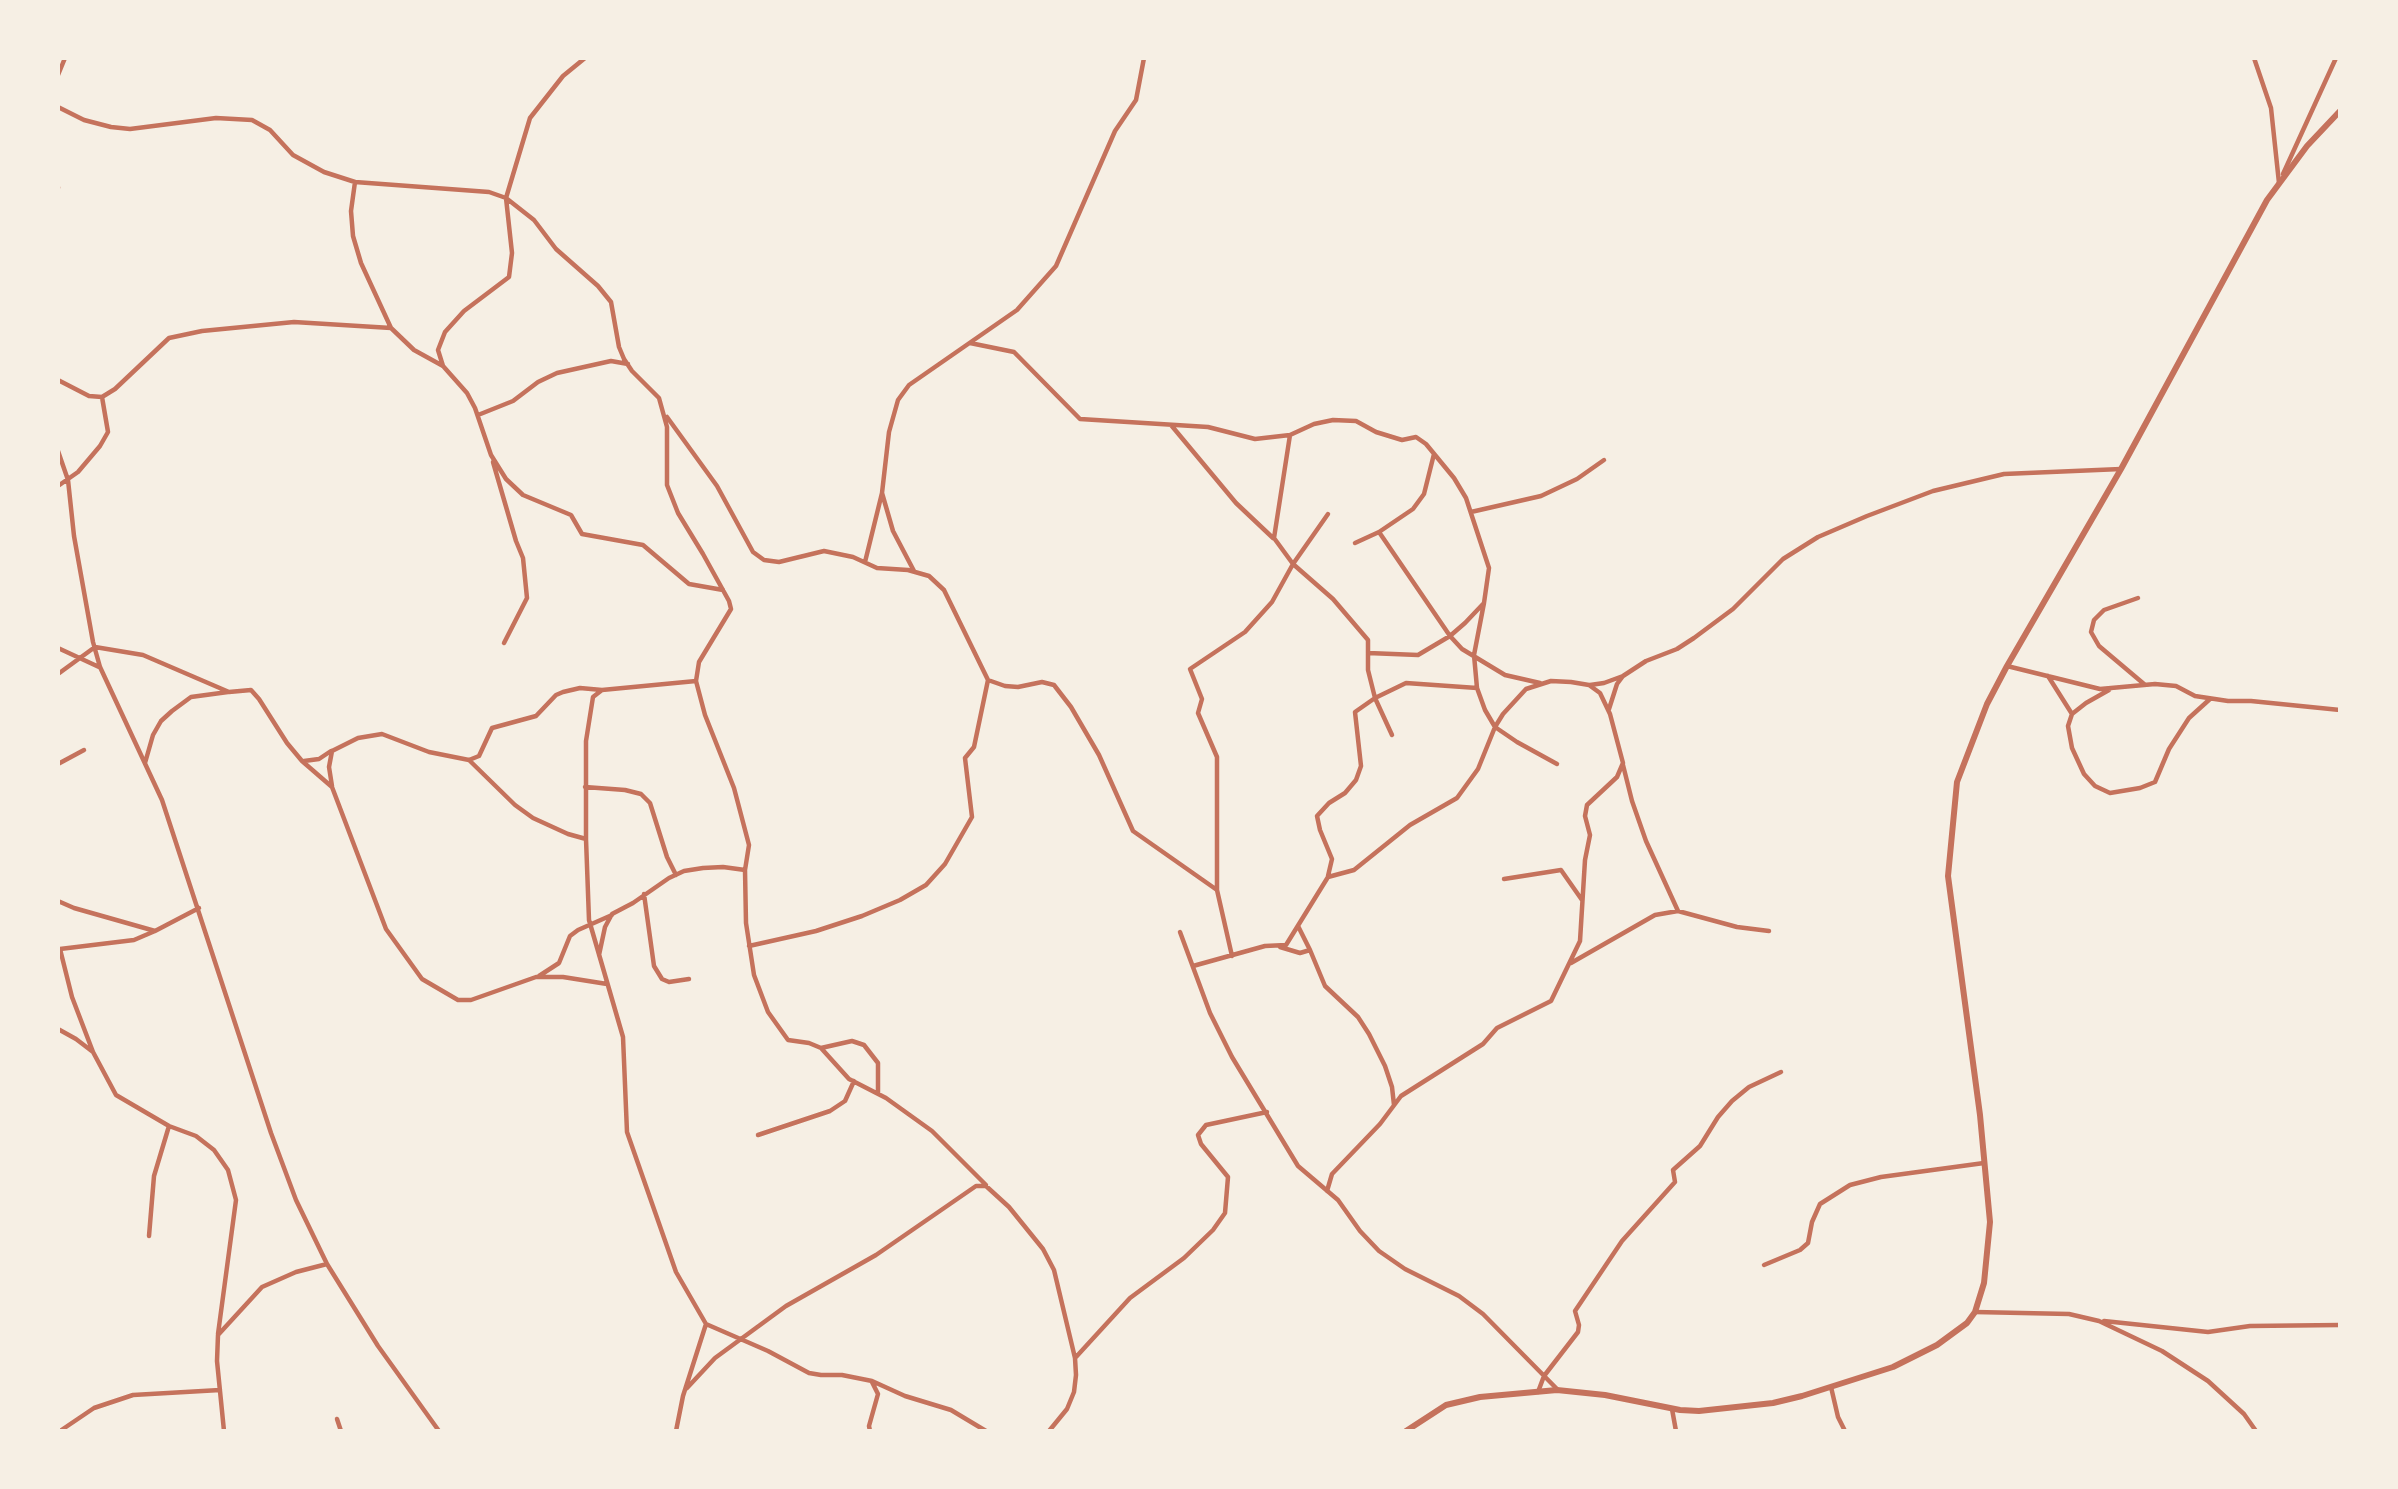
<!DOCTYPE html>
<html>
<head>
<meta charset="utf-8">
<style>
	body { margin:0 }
	#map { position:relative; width:2398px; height:1489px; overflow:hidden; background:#f6efe4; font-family:Spectral,serif }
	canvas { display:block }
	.frame { position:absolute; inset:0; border:60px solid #f6efe4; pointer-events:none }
</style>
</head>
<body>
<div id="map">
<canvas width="2398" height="1489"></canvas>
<div class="frame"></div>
</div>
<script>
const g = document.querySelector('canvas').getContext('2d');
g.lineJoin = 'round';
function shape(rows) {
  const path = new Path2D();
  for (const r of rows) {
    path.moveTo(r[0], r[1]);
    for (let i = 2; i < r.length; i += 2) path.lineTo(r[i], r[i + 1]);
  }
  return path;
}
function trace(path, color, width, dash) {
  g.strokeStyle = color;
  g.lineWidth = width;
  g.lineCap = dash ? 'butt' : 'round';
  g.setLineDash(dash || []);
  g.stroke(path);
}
trace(shape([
	[2254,58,2271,108,2279,183],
	[58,75,65,58],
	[58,107,84,120,111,127,130,129,216,118,252,120,270,130,293,155,324,172,355,182],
	[2283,174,2336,58],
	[58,187,58,188],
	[391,328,361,263,353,236,351,211,355,182,489,192,506,198,530,118,563,76,585,58],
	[970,343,1014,352,1080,419,1208,427,1255,439,1290,435,1314,424,1333,420,1356,421,1376,432,1402,440,1416,437,1426,444,1454,478,1466,498,1489,568,1484,603],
	[443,366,438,350,445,332,464,311,509,277,512,253,506,198,534,220,556,249,598,286,611,302,619,347,624,359,632,371,659,398,667,427,667,485,678,513,703,554,729,601,731,609,699,662,696,681,602,690,593,697,586,741,586,839],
	[58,380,89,396,102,397,115,389,169,338,202,331,294,322,391,328,414,350,443,366,467,393,475,408,491,455,506,479,523,495,571,515,582,534,643,545,689,584,723,590],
	[478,415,513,401,538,382,557,373,611,361,628,364],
	[667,417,717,486,753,552,764,560,779,562,824,551,853,557,877,568,908,570,929,576,944,590,988,680,974,747,965,758,972,817,945,864,926,885,900,900,862,916,816,931,749,946],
	[1171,425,1236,503,1273,538],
	[58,451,68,480,74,536,93,642,100,667,162,800,271,1133,296,1200,327,1264],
	[493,462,516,541,523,558,527,598,504,643],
	[58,486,78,472,100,446,108,432,102,397],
	[882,493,889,432,898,400,909,385,1017,310,1056,266,1115,131,1136,100,1144,58],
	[1471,512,1541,496,1577,479,1604,460],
	[1328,514,1293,564,1333,599,1368,640,1368,670,1375,698,1392,735],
	[1379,532,1450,636,1465,623,1484,603,1474,655,1477,688,1485,710,1495,727,1517,742,1557,764],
	[1355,543,1379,532,1413,509,1424,494,1434,454],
	[865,562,882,493,893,531,914,571],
	[2138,598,2104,610,2094,620,2091,632,2099,646,2144,684],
	[58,648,99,667],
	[1368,653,1418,655,1450,636,1462,649,1505,675,1540,683],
	[2007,666,2100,689,2155,684,2176,686,2195,696,2228,701,2251,701,2340,710],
	[58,674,95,647,143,655,229,692,251,690,259,699,287,743,302,761,332,787,386,929,422,979,458,1000,471,1000,536,977,563,977,607,984],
	[1623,676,1646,661,1677,649,1694,638,1733,609,1783,559,1818,537,1867,516,1933,491,2004,474,2121,469],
	[2048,676,2072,714,2068,726,2072,748,2084,774,2095,786,2110,793,2140,788,2155,782,2169,749,2189,718,2210,699],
	[988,680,1005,686,1018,687,1042,682,1054,685,1071,707,1099,755,1133,831,1217,890,1232,956],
	[696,681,705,715,734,788,749,845,745,870,746,923,754,975,768,1012,788,1040,809,1043,821,1048,849,1079,886,1098,932,1131,986,1185],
	[1590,685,1604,683,1623,676,1617,684,1609,709],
	[2072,714,2086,703,2109,690],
	[469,760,515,805,533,818,568,834,586,839,589,920,623,1037,627,1132,676,1272,706,1324,683,1396,676,1431],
	[304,761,319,759,331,751],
	[145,763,153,735,161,721,172,711,191,697,228,692],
	[58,764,84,750],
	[1623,765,1632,801,1646,841,1678,911],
	[332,786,329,767,332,751,358,738,382,734,429,752,469,760,479,756,492,728,536,716,556,695,563,692,580,688,602,690],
	[585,787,625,790,641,794,650,803,667,857,676,875],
	[1328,876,1332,859,1320,830,1317,816,1329,803,1345,793,1356,780,1361,766,1355,712,1375,698,1406,683,1477,688],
	[1504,879,1561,870,1582,900],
	[1217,890,1217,757,1198,713,1202,699,1190,669,1245,632,1272,602,1293,564,1274,538,1290,435],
	[644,894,654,966,662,979,669,982,689,979],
	[58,901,74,908,155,931,199,908],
	[1180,932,1210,1013,1232,1057,1298,1166,1338,1200,1360,1231,1379,1251,1405,1269,1459,1296,1483,1314,1557,1389],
	[1280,947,1300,953,1310,950,1298,926],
	[1310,950,1325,986,1358,1017,1369,1034,1385,1066,1392,1087,1394,1105],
	[599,955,605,927,612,914,633,903,669,878,684,871,703,868,723,867,745,870],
	[1571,963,1655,915,1678,911,1737,927,1769,931],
	[1193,966,1265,946,1286,945,1328,877,1354,870,1410,825,1457,798,1478,769,1495,727,1503,714,1526,689,1551,681,1571,682,1589,685,1600,693,1610,714,1623,763,1617,777,1587,805,1585,816,1590,835,1585,860,1580,941,1551,1001,1497,1028,1483,1044,1401,1096,1380,1124,1332,1174,1327,1191],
	[539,976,559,963,570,936,578,930,612,915],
	[58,1029,76,1039,93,1052,116,1095,169,1126,196,1136,214,1150,228,1170,236,1200,218,1334],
	[821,1048,852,1041,864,1045,878,1063,878,1093],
	[93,1052,72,997,60,949,134,940,155,931],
	[758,1135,830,1111,845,1101,854,1081],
	[149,1236,154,1176,169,1126],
	[1764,1265,1800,1250,1808,1243,1812,1222,1820,1204,1850,1185,1881,1177,1984,1163],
	[1975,1312,2069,1314,2099,1321,2162,1351,2208,1381,2244,1414,2256,1431],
	[2104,1321,2208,1332,2250,1326,2340,1325],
	[706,1324,768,1351,809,1373,821,1375,842,1375,872,1381,905,1396,951,1410,986,1431],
	[1076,1357,1130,1298,1184,1258,1213,1230,1225,1213,1228,1177,1201,1144,1198,1135,1206,1125,1267,1112],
	[1831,1387,1838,1417,1845,1431],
	[687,1388,715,1358,786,1306,876,1255,976,1186,986,1186,1009,1207,1043,1249,1054,1270,1075,1358,1076,1375,1074,1392,1067,1409,1049,1431],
	[1538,1392,1544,1376,1578,1332,1579,1325,1575,1311,1622,1241,1675,1182,1673,1170,1700,1146,1718,1117,1732,1101,1749,1087,1781,1072],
	[1672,1409,1676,1431],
	[337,1419,341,1431],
	[60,1431,94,1408,133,1395,220,1390],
	[224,1431,217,1361,218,1335,262,1287,296,1272,327,1264,378,1346,439,1431],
	[870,1431,869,1426,878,1394,872,1382]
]), '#c5725c', 4.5);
trace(shape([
	[1406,1431,1446,1405,1480,1397,1557,1390,1605,1395,1680,1410,1699,1411,1773,1403,1802,1396,1893,1367,1937,1345,1967,1323,1975,1312,1984,1283,1990,1222,1980,1115,1948,876,1957,782,1987,704,2007,666,2121,469,2267,200,2307,146,2340,111]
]), '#c5725c', 6);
</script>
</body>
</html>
